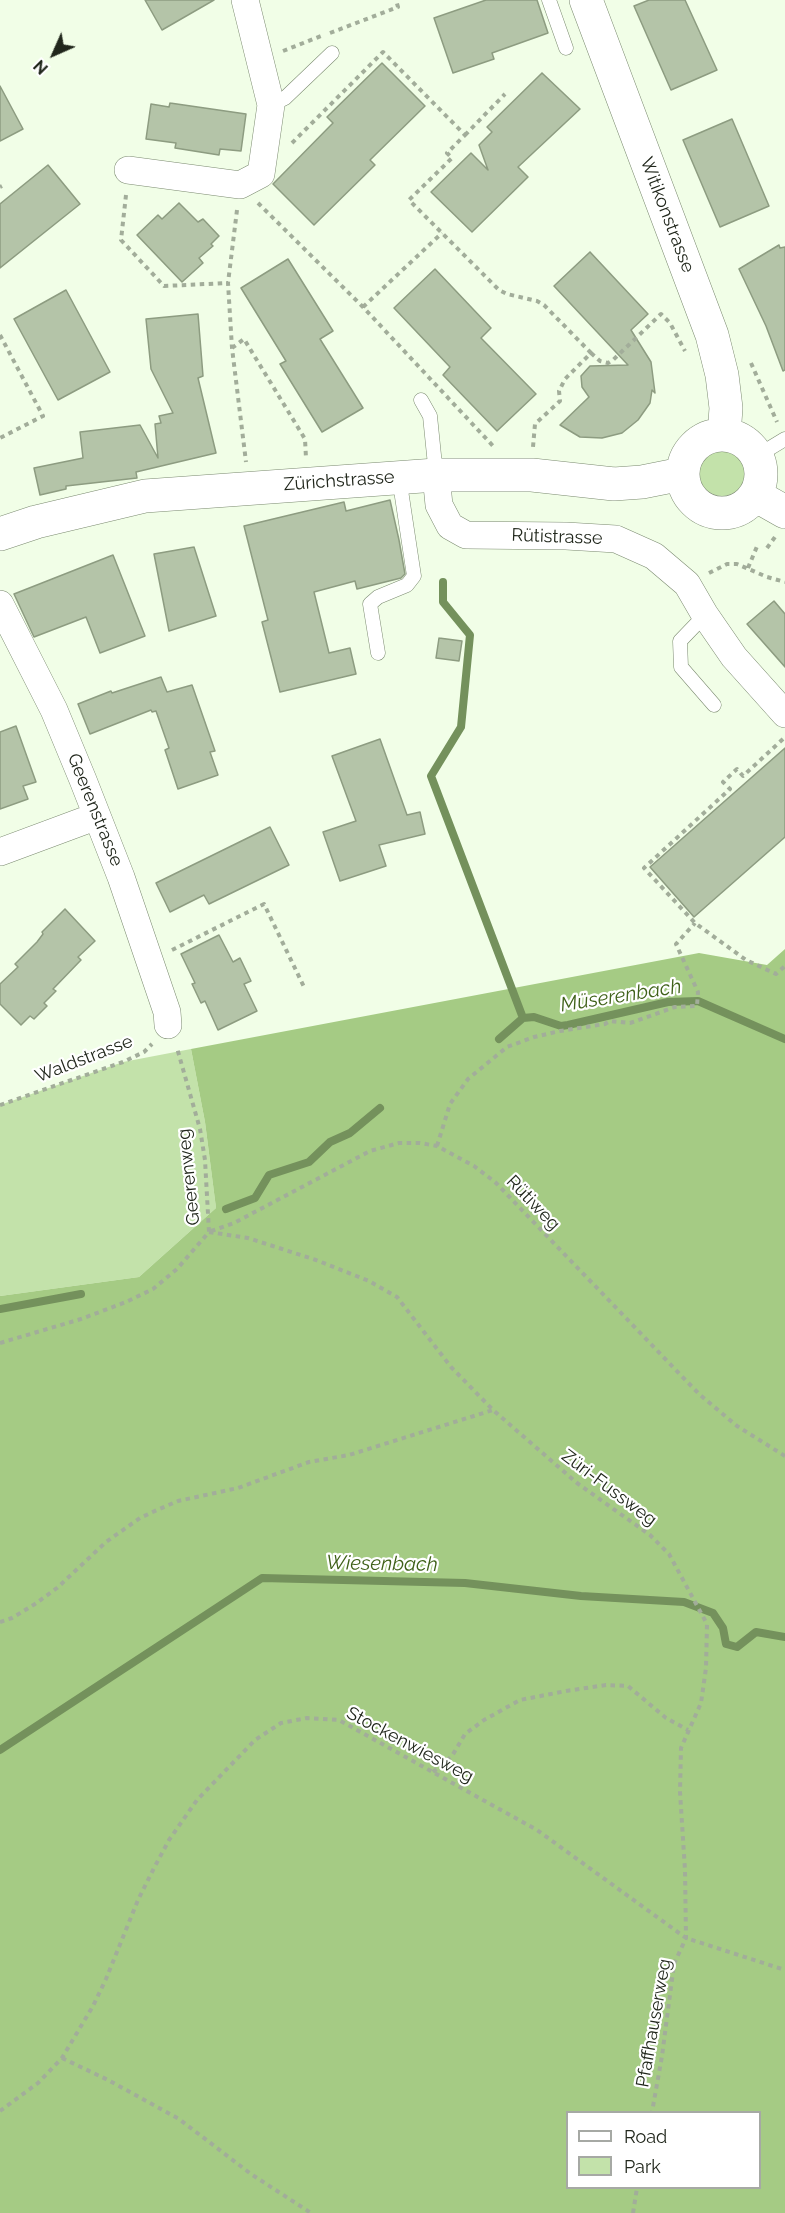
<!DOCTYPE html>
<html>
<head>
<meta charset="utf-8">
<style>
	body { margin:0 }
	#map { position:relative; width:785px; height:2213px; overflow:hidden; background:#f1fee7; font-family:Raleway,sans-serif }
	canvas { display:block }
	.legend { position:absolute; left:566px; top:2111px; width:195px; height:78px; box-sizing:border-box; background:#fff; border:2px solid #a6a9a4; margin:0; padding:8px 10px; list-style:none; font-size:18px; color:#21271c }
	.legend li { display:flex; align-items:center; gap:12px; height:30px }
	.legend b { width:30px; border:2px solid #a6a9a4 }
	.north { position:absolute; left:24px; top:24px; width:60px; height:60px; -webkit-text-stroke:4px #fff; paint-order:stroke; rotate:225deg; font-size:16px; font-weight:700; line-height:24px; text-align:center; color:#21271c }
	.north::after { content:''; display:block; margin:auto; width:21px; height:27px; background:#21271c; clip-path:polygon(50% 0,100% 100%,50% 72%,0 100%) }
</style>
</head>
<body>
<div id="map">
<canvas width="785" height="2213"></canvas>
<ul class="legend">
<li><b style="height:8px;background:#fff"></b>Road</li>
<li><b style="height:16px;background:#c3e2aa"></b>Park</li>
</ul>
<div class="north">N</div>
</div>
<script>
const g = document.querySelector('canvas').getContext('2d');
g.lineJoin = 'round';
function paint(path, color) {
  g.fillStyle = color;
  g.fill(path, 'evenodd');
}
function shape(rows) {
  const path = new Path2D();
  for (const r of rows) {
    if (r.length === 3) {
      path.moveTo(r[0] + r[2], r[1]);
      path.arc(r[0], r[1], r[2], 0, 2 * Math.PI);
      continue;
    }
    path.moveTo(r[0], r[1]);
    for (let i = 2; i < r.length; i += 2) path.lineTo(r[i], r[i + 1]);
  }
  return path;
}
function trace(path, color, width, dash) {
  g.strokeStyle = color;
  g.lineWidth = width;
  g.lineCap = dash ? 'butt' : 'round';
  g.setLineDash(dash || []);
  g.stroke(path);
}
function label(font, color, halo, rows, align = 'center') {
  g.font = font + ' Raleway,sans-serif';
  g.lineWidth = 4.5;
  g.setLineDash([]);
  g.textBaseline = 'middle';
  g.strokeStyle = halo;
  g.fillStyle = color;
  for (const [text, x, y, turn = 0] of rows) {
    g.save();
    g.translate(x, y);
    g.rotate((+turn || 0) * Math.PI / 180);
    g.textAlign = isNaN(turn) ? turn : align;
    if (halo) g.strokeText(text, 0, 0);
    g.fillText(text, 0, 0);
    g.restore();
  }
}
paint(shape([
	[722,473,23],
	[191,1049,205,1122,216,1208,139,1277,0,1296,0,1105,123,1062]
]), '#c3e2aa');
paint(shape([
	[785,949,785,2213,0,2213,0,1296,139,1277,216,1208,205,1122,191,1049,699,953,767,965],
	[760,2112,760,2188,568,2188,568,2112]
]), '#a5cb84');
trace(shape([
	[443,582,443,602,470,635,461,727,431,776,523,1018],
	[499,1039,523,1018,534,1017,561,1026,568,1025,668,1002,698,1001,785,1039],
	[226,1209,255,1198,269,1175,309,1162,330,1142,350,1133,380,1108],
	[0,1309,81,1294],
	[0,1750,262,1578,465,1583,581,1596,684,1602,713,1613,723,1628,726,1644,737,1647,756,1632,785,1637]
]), '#74915c', 8);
const building = shape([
	[145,0,214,0,162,30,145,0],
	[486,0,537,0,548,33,492,53,494,59,453,73,434,18,486,0],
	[649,0,685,0,717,70,671,90,634,6,649,0],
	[382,63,425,106,370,160,375,165,314,225,273,184,333,123,327,117,382,63],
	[542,73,580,109,518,167,528,177,472,232,431,192,471,153,488,170,479,145,492,132,487,127,542,73],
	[0,86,23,129,0,141,0,86],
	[170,103,246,114,241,151,220,149,219,155,175,148,176,143,146,139,151,104,169,107,170,103],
	[732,119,769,206,720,227,683,140,732,119],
	[48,165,80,204,0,268,0,204,48,165],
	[179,203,198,222,203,219,219,236,211,244,213,246,199,258,203,263,182,282,137,235,158,215,162,219,179,203],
	[779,245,780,248,785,247,785,370,783,371,766,326,739,269,779,245],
	[590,252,648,314,631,330,651,362,655,393,652,390,650,403,638,420,622,433,602,438,580,437,560,425,589,397,582,387,581,376,590,366,628,365,554,286,590,252],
	[288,259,333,331,320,339,363,408,322,432,280,364,286,361,241,288,288,259],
	[435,269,491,328,481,338,536,394,497,431,443,375,450,367,394,308,435,269],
	[66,290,110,372,58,400,14,319,66,290],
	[198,314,203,376,198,378,216,453,136,472,137,478,66,486,66,489,40,495,34,468,83,458,80,432,140,425,158,458,155,424,161,423,159,416,173,413,151,369,146,319,198,314],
	[390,500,399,540,405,574,401,578,357,589,355,581,314,592,329,653,350,648,356,674,280,692,262,622,268,620,244,526,344,502,346,511,390,500],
	[194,547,216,616,169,631,154,554,194,547],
	[113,555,145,636,100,653,86,617,34,637,14,594,113,555],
	[774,601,785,614,785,667,747,624,774,601],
	[439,638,462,641,459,661,436,658,439,638],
	[161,677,167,692,192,685,215,751,210,752,218,775,178,789,165,750,169,748,156,711,152,712,151,710,90,734,78,704,111,691,112,693,161,677],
	[16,726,36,782,23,786,28,799,0,809,0,732,16,726],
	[380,739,407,815,420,812,425,834,379,845,386,866,340,881,323,832,356,821,332,756,380,739],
	[785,748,785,837,694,917,650,867,785,748],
	[270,827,289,865,209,904,204,895,170,912,156,883,270,827],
	[65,909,95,941,78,957,81,960,53,989,56,991,44,1003,47,1006,34,1019,30,1016,21,1025,0,1004,0,984,18,967,15,964,37,942,43,934,42,932,65,909],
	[219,935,233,962,240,958,251,981,244,984,257,1011,218,1030,205,1001,201,1003,192,984,195,983,181,954,219,935]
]);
paint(building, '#b4c4a8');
trace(building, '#8d9c81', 1.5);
const lane = shape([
	[549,0,566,48],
	[271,105,285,98,332,53],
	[421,400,430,416,436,475],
	[757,456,785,439],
	[705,615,680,641,681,667,714,705],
	[378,653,370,604,378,597,407,585,414,576,399,477]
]);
const street = shape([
	[128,170,240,185,261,174,271,105,245,0],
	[436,475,439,505,450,526,466,535,566,536,616,539,654,556,687,584,705,615,734,657,785,714],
	[0,604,54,710,83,780,121,877,167,1012,168,1025],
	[0,852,97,816]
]);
const secondary = shape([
	[586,0,712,335,722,375,726,408,724,435],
	[722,474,39],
	[755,495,785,512],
	[0,534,36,522,145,496,436,475,532,475,614,484,642,482,682,474]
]);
trace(lane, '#7b8a70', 15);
trace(street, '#7b8a70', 28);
trace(secondary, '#7b8a70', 34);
trace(shape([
	[330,33,398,7,396,0],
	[283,51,321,36],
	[465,135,505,94],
	[292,143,383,52,465,135,447,153,452,158,409,200,499,290,507,294,537,301,544,305,591,353,565,379,559,391,560,401,535,424,533,447],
	[0,187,2,186],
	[126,195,121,240,164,286,228,283],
	[258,203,363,307,494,447],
	[237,210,228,283,232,348,246,462],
	[363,307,442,233],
	[0,335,43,416,0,438],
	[232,348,244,339,305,439,306,458],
	[591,353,600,361,608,363,613,360,661,314,670,323,685,351],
	[751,363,777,422],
	[767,548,775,537],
	[748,568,758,544],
	[709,573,727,564,737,564,767,577,785,582],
	[783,739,743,776,737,769,723,782,730,789,644,868,695,923,746,960,776,974,785,966],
	[172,950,264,904,305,989],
	[0,1105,123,1062,144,1052,152,1044],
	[437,1146,450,1104,468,1079,507,1047,534,1037,560,1031,605,1024,610,1021,630,1023,675,1007,697,1006,698,992,676,944,695,923],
	[211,1231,234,1223,370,1151,399,1143,420,1143,437,1146,474,1166,495,1182,699,1394,737,1426,785,1456],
	[209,1232,248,1238,316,1260,369,1281,397,1297,451,1367,493,1410,577,1483,650,1535,669,1554,707,1624,706,1668,701,1703,681,1748,680,1792,685,1870,686,1938,674,1964,662,2056,652,2112],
	[0,1343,81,1319,126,1302,153,1289,177,1269,209,1232,205,1160,200,1129,177,1048],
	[0,1622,12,1618,35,1604,57,1588,106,1542,140,1518,157,1510,178,1501,238,1488,309,1462,349,1455,493,1410],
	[433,1772,452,1756,465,1734,484,1720,520,1700,566,1691,606,1685,628,1686,666,1718,688,1730],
	[62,2058,108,2080,179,2119,251,2174,311,2213],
	[0,2111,38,2083,62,2058,93,2006,106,1979,138,1900,154,1868,169,1840,197,1800,255,1740,281,1723,307,1718,339,1720,537,1830,686,1938,785,1970],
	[633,2213,637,2188]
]), '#a2ad9a', 4, [4.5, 4.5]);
trace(lane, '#fff', 14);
trace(street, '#fff', 27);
trace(secondary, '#fff', 33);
label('18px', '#21271c', '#fff', [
	["Witikonstrasse",667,215,69],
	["Zürichstrasse",339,481,-4],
	["Rütistrasse",557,537,2],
	["Geerenstrasse",95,810,68],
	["Waldstrasse",84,1059,-21],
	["Geerenweg",189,1177,-96],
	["Rütiweg",533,1203,46],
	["Züri-Fussweg",609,1488,37],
	["Stockenwiesweg",410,1745,28],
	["Pfaffhauserweg",654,2023,-80]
]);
label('italic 20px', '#3f6119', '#fff', [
	["Müserenbach",621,996,-9],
	["Wiesenbach",382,1564,1]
]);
</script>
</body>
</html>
